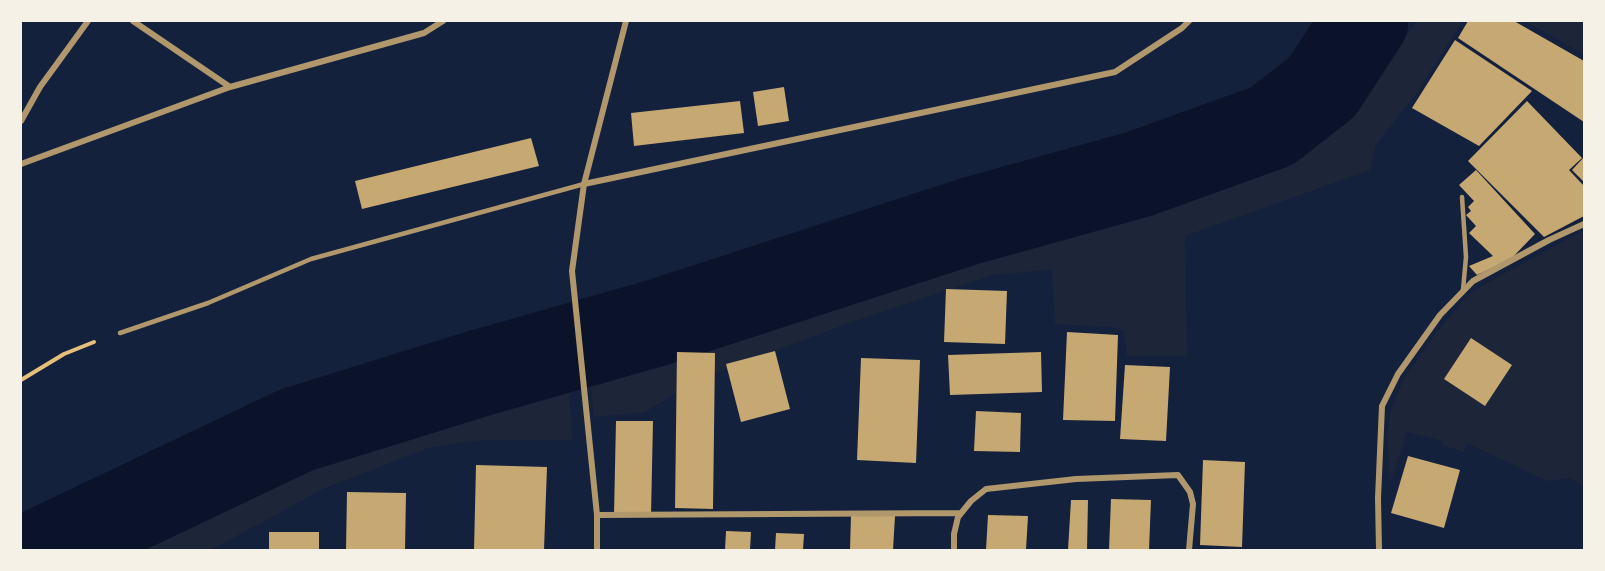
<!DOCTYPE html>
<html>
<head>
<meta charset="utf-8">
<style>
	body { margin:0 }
	#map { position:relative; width:1605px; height:571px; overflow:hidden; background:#14213d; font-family:"Public Sans",sans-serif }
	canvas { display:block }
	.frame { position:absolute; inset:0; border:22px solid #f6f1e7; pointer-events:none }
</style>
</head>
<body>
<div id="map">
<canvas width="1605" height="571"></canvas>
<div class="frame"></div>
</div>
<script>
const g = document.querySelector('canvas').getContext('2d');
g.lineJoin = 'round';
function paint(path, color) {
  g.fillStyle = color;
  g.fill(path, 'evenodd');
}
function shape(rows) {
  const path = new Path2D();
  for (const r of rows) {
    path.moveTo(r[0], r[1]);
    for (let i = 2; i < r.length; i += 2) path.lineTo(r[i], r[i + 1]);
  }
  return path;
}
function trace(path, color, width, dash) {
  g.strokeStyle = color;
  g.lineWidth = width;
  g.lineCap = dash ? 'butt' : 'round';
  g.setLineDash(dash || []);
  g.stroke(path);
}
paint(shape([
	[1418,21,1463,21,1416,94,1376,145,1370,170,1185,236,1187,356,1127,356,1124,330,1112,327,1055,324,1052,269,990,276,849,323,701,378,645,412,594,417,588,363,680,339,739,319,816,296,858,290,903,276,932,256,948,249,1011,231,1054,221,1176,176,1266,158,1291,143,1346,87,1401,42],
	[1525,21,1584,21,1584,54],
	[1584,230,1584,486,1569,478,1547,481,1467,443,1464,452,1442,445,1443,441,1407,432,1390,483,1387,437,1390,412,1404,378,1436,333,1468,295,1487,283],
	[568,361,572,440,481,440,431,447,325,488,211,550,110,550,306,456,464,403]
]), '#1d2539');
trace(shape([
	[44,550,296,430,480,373,656,323,970,221,1139,174,1272,126,1322,87,1365,21]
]), '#0b132b', 87);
paint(shape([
	[1468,21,1514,21,1584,61,1584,122,1458,38],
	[1455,40,1532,91,1479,146,1412,108],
	[784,87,789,121,758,126,753,92],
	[740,101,744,133,634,146,631,113],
	[1527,101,1582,158,1569,170,1584,186,1584,216,1544,237,1468,161],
	[531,138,539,166,362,209,355,181],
	[1584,157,1584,182,1572,170],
	[1476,170,1535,234,1511,259,1477,275,1469,266,1493,256,1469,233,1476,226,1466,215,1471,211,1468,207,1474,201,1459,185],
	[946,289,1007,291,1005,344,944,342],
	[1067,332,1118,335,1115,421,1063,420],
	[1471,338,1512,365,1485,406,1444,379],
	[775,351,790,409,741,422,726,364],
	[677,352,715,353,713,509,675,508],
	[1041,352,1042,392,950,395,948,355],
	[861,358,920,360,916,463,857,460],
	[1125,365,1170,367,1166,441,1120,439],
	[976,411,1021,413,1020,452,974,451],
	[616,421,653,421,651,515,614,514],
	[1408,456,1460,470,1444,528,1391,513],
	[1203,460,1245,462,1242,547,1200,545],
	[476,465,547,467,544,550,474,550],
	[347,492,406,493,405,550,346,550],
	[1111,499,1151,500,1149,550,1109,550],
	[1071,500,1088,500,1087,550,1068,550],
	[851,515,895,516,893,550,850,550],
	[988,515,1028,516,1026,550,986,550],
	[726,531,751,532,750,550,725,550],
	[269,532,319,532,319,550,269,550],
	[776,533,804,534,803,550,775,550]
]), '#c6a872');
trace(shape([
	[21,380,64,354,94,342]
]), '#e5c07b', 4);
trace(shape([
	[1462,197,1466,257,1463,290],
	[120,333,208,303,311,259,584,184]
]), '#b1986c', 4.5);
trace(shape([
	[133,21,230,87],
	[21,121,40,87,88,21],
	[21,164,230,87,424,33,443,21],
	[584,184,1115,72,1182,28,1189,21],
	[597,515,961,513],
	[597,550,597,515,572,271,584,184,626,21],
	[954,550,954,534,958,517,971,501,986,489,1076,479,1178,475,1190,492,1193,504,1189,550],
	[1379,550,1378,498,1382,406,1398,374,1440,315,1473,281,1549,240,1584,224]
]), '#b1986c', 6);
</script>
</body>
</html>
